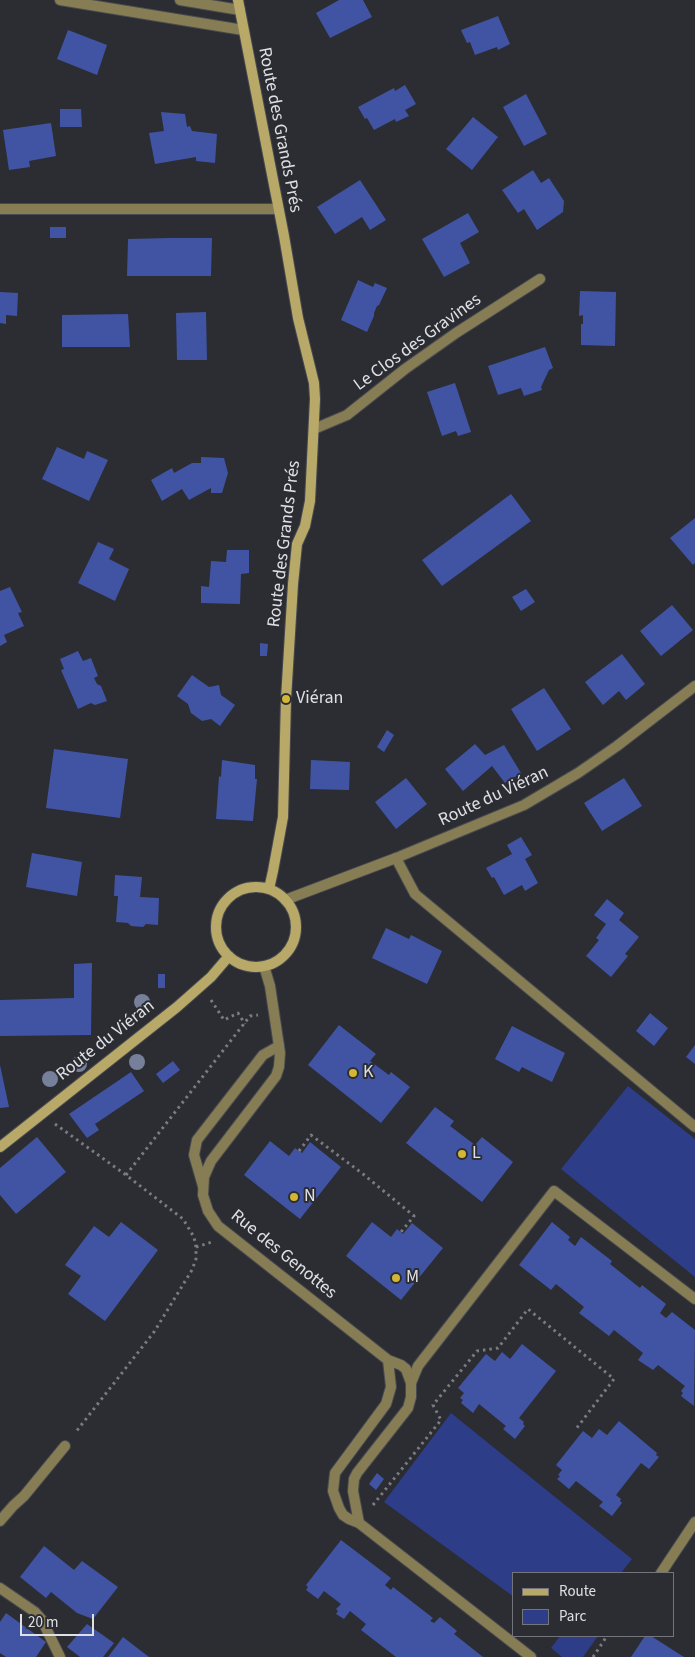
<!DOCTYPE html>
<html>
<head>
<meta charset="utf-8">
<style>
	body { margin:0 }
	#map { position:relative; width:695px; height:1657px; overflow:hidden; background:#2b2d33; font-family:"Source Sans 3",sans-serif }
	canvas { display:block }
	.legend { position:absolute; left:512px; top:1572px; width:162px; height:65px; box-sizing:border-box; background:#2b2d33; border:1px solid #73757a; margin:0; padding:6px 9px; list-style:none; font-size:15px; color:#dfe0e4 }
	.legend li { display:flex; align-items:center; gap:10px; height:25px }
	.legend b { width:25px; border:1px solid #73757a }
	.scale { position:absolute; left:20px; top:1614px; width:74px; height:22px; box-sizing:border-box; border:2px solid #dfe0e4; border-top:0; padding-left:6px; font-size:15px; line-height:18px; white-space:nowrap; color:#dfe0e4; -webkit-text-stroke:4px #2b2d33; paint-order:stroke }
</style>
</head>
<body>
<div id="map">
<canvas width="695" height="1657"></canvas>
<ul class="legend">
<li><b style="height:6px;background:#b9a968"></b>Route</li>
<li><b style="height:14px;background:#2d3d88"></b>Parc</li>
</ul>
<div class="scale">20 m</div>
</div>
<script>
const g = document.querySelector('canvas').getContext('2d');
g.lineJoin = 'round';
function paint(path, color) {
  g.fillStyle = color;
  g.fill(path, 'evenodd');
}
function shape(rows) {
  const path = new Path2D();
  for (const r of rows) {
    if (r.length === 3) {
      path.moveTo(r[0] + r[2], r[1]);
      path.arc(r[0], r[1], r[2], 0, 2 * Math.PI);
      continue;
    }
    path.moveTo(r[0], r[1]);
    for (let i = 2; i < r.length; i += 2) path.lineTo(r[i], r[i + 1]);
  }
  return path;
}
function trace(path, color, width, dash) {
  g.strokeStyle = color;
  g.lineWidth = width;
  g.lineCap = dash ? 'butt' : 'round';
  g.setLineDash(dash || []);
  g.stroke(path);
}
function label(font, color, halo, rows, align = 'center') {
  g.font = font + ' "Source Sans 3",sans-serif';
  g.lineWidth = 4;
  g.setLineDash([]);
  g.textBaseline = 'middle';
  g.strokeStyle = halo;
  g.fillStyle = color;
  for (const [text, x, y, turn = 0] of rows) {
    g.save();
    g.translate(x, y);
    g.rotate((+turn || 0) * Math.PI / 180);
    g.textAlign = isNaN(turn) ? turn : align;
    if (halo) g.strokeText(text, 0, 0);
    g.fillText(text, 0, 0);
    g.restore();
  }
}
paint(shape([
	[628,1086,695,1139,695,1277,561,1169],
	[451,1413,632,1559,621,1573,514,1573,514,1597,384,1502],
	[560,1636,598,1636,583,1657,562,1657,551,1648]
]), '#2d3d88');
paint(shape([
	[339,0,363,0,372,17,330,38,316,13],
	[498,16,510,44,498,50,497,47,475,55,470,42,467,43,461,30],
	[68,30,107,45,97,75,57,59],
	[405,85,416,104,405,110,409,116,396,122,395,119,374,130,367,118,365,119,358,107,394,88,395,91],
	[526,94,547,134,524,146,503,107],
	[60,109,81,109,82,127,60,127],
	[161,112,185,114,187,127,190,126,192,131,217,134,215,163,196,161,196,157,155,164,149,133,164,131],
	[473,117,498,137,472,170,446,149],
	[51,123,56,156,29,161,30,167,9,170,3,130],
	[533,170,541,183,549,178,564,201,563,212,537,230,524,209,518,213,502,190],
	[360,180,386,220,370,230,362,217,335,234,317,207],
	[468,213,479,232,460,243,470,263,444,277,422,239],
	[50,227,66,227,66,238,50,238],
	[170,238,212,238,211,276,127,276,128,239],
	[358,280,373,287,375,283,387,288,379,305,377,306,374,313,374,316,367,332,341,320],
	[580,291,616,292,615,346,581,345,581,324,583,324,583,315,579,316],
	[0,292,18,293,17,316,6,315,6,324,0,323],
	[206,312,207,360,177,360,176,313],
	[128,314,130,347,62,347,62,315],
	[545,347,553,368,549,370,541,387,542,390,524,396,521,388,498,395,488,366],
	[455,383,471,432,458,436,456,431,442,436,427,392],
	[57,447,84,459,87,451,108,460,89,501,42,479],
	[201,457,224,458,228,473,222,493,211,493,211,488,189,500,182,489,162,501,151,480,172,468,174,473,192,463,201,463],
	[511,494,531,521,442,586,422,560],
	[695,518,695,563,693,565,670,538],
	[98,542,114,549,109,559,129,569,115,601,78,583],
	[227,550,249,550,249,573,241,574,240,604,201,603,201,586,209,587,211,561,226,562],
	[10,587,22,612,18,613,24,626,4,635,7,642,0,646,0,591],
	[526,589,535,602,521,611,512,597],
	[672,605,693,630,661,656,640,631],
	[260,643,268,644,267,656,260,656],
	[78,651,83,661,91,658,98,676,94,678,97,684,101,686,107,701,95,705,91,703,78,709,61,670,64,669,60,659],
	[622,654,645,684,626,700,619,691,603,705,585,682],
	[192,675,209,687,219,685,221,695,235,705,220,726,211,719,202,721,191,713,188,704,177,696],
	[544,688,571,729,537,751,511,709],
	[387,730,394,735,384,752,377,747],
	[475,744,485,755,504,745,521,773,505,783,492,766,463,791,445,769],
	[54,749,128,759,120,818,46,808],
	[222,760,255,765,255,779,257,779,253,821,216,819,219,776,221,777],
	[311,760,350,762,349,790,310,789],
	[406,778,427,804,396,829,375,802],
	[624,778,642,806,602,831,584,803],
	[521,837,532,855,525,859,538,883,525,891,522,885,504,895,494,877,492,878,486,868,512,854,507,845],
	[32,853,82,862,77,896,26,887],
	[115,875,142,877,140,897,159,898,158,925,146,924,143,927,131,926,128,923,116,922,118,896,114,896],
	[607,899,624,913,619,920,639,937,625,954,628,956,611,977,586,956,599,940,596,938,606,924,594,915],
	[386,928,409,939,411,935,442,951,427,984,372,958],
	[92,963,91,1035,0,1036,0,1000,74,998,74,964],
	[158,974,165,974,165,988,158,988],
	[650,1013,668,1028,654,1046,636,1031],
	[339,1025,376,1054,370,1061,389,1075,391,1072,410,1087,381,1123,308,1065],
	[512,1026,565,1053,552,1082,522,1067,519,1072,495,1059],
	[695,1045,695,1064,686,1057],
	[173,1061,180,1070,163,1083,156,1074],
	[0,1065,9,1107,0,1108],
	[131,1072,144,1091,95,1124,99,1130,87,1138,69,1114],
	[435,1107,454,1121,450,1126,475,1145,482,1137,513,1162,482,1202,406,1143],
	[37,1137,66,1172,16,1214,0,1195,0,1168],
	[270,1141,289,1156,295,1148,302,1153,310,1142,341,1167,300,1219,244,1175],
	[121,1222,158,1250,105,1321,68,1294,81,1276,65,1265,94,1226,109,1237],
	[372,1222,391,1237,397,1229,403,1234,412,1223,443,1248,401,1300,346,1256],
	[552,1222,570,1237,568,1240,575,1246,581,1237,612,1261,610,1264,640,1288,642,1285,666,1304,660,1313,666,1318,672,1312,695,1330,694,1406,681,1396,683,1393,681,1391,685,1386,658,1365,653,1370,638,1360,643,1353,614,1330,609,1336,579,1313,584,1307,556,1284,551,1290,519,1265],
	[522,1344,556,1371,519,1418,524,1422,523,1424,525,1426,515,1439,503,1429,506,1426,479,1404,473,1413,461,1403,463,1400,460,1398,464,1393,458,1388,486,1354,495,1361,502,1352,510,1359],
	[619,1421,657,1453,656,1455,659,1457,649,1469,641,1463,616,1495,621,1499,620,1501,622,1503,612,1516,599,1506,603,1502,576,1481,569,1489,557,1479,560,1476,558,1475,562,1470,556,1465,583,1431,592,1438,599,1429,607,1435],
	[377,1473,384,1479,376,1490,369,1484],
	[341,1540,391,1578,385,1585,391,1590,393,1587,433,1618,430,1621,434,1623,440,1617,457,1631,454,1634,483,1657,396,1657,361,1630,366,1624,350,1611,344,1619,336,1614,338,1611,336,1609,341,1604,324,1591,318,1599,306,1590,308,1587,306,1585],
	[44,1546,74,1570,82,1561,118,1587,93,1619,77,1613,51,1592,46,1598,20,1577],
	[6,1613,46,1642,36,1657,6,1657,0,1653,0,1622],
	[87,1624,114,1643,103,1657,80,1657,67,1647],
	[645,1636,651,1636,684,1657,631,1657],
	[123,1637,149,1657,108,1657]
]), '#4154a3');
const lane = shape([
	[60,0,243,30],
	[180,0,240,10],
	[0,209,278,209],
	[396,858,415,894,427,904,695,1127],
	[203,1186,194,1155,197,1140,263,1055,279,1046],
	[411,1383,418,1366,554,1191,695,1299],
	[0,1521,13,1506,24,1496,65,1446],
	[661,1573,695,1522]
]);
const street = shape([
	[314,429,347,415,405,369,456,333,540,279],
	[285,900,396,858,524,805,578,773,617,746,695,686],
	[264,966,270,986,276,1026,280,1053,279,1067,276,1076,211,1161,204,1177,203,1195,208,1211,218,1226,388,1360,401,1365,406,1369,411,1383,411,1397,408,1408,357,1473,354,1479,353,1491,359,1523],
	[388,1360,391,1387,386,1404,335,1473,333,1491,339,1508,343,1515,349,1519,359,1523,531,1657],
	[0,1588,35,1612,42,1620,60,1657]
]);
const secondary = shape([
	[238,0,284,236,298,318,314,383,315,399,310,501,305,526,297,544,293,584,286,699,283,817,273,871,269,889],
	[256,927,40],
	[0,1147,177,1007,211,977,229,956]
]);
trace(lane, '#484a4f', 12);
trace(street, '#484a4f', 12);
trace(secondary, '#484a4f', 12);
trace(shape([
	[211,1000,224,1020,238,1013,245,1024],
	[55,1124,126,1175,183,1219,194,1237,196,1247,196,1259,192,1270,154,1332,75,1433],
	[299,1151,311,1135,363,1174,414,1216,401,1232],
	[126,1175,250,1016,258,1015],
	[196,1247,212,1242],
	[373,1505,441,1420,433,1405,477,1351,498,1348,528,1309,614,1379,576,1429],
	[593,1657,607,1636]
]), '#7a7c81', 3, [2.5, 4]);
trace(lane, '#867d54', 10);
trace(street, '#867d54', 10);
trace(secondary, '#b9a968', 10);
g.fillStyle = '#77809a';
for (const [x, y] of [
	[142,1002],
	[137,1062],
	[79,1064],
	[50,1079]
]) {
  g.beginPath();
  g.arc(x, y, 8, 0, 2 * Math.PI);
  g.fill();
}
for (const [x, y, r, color] of [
	[286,699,5,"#d3b635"],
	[353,1073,5,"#d3b635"],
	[462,1154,5,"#d3b635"],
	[294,1197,5,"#d3b635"],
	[396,1278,5,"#d3b635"]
]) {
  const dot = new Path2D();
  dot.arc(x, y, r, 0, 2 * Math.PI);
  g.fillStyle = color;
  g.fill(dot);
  trace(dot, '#2b2d33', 2);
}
label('18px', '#dfe0e4', '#2b2d33', [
	["Route des Grands Prés",279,130,79],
	["Le Clos des Gravines",418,343,-36],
	["Route des Grands Prés",285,544,-83],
	["Route du Viéran",494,797,-25],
	["Route du Viéran",106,1041,-38],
	["Rue des Genottes",283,1255,39]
]);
label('18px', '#dfe0e4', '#2b2d33', [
	["Viéran",296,699],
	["K",363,1073],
	["L",472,1154],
	["N",304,1197],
	["M",406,1278]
], 'left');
</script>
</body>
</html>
